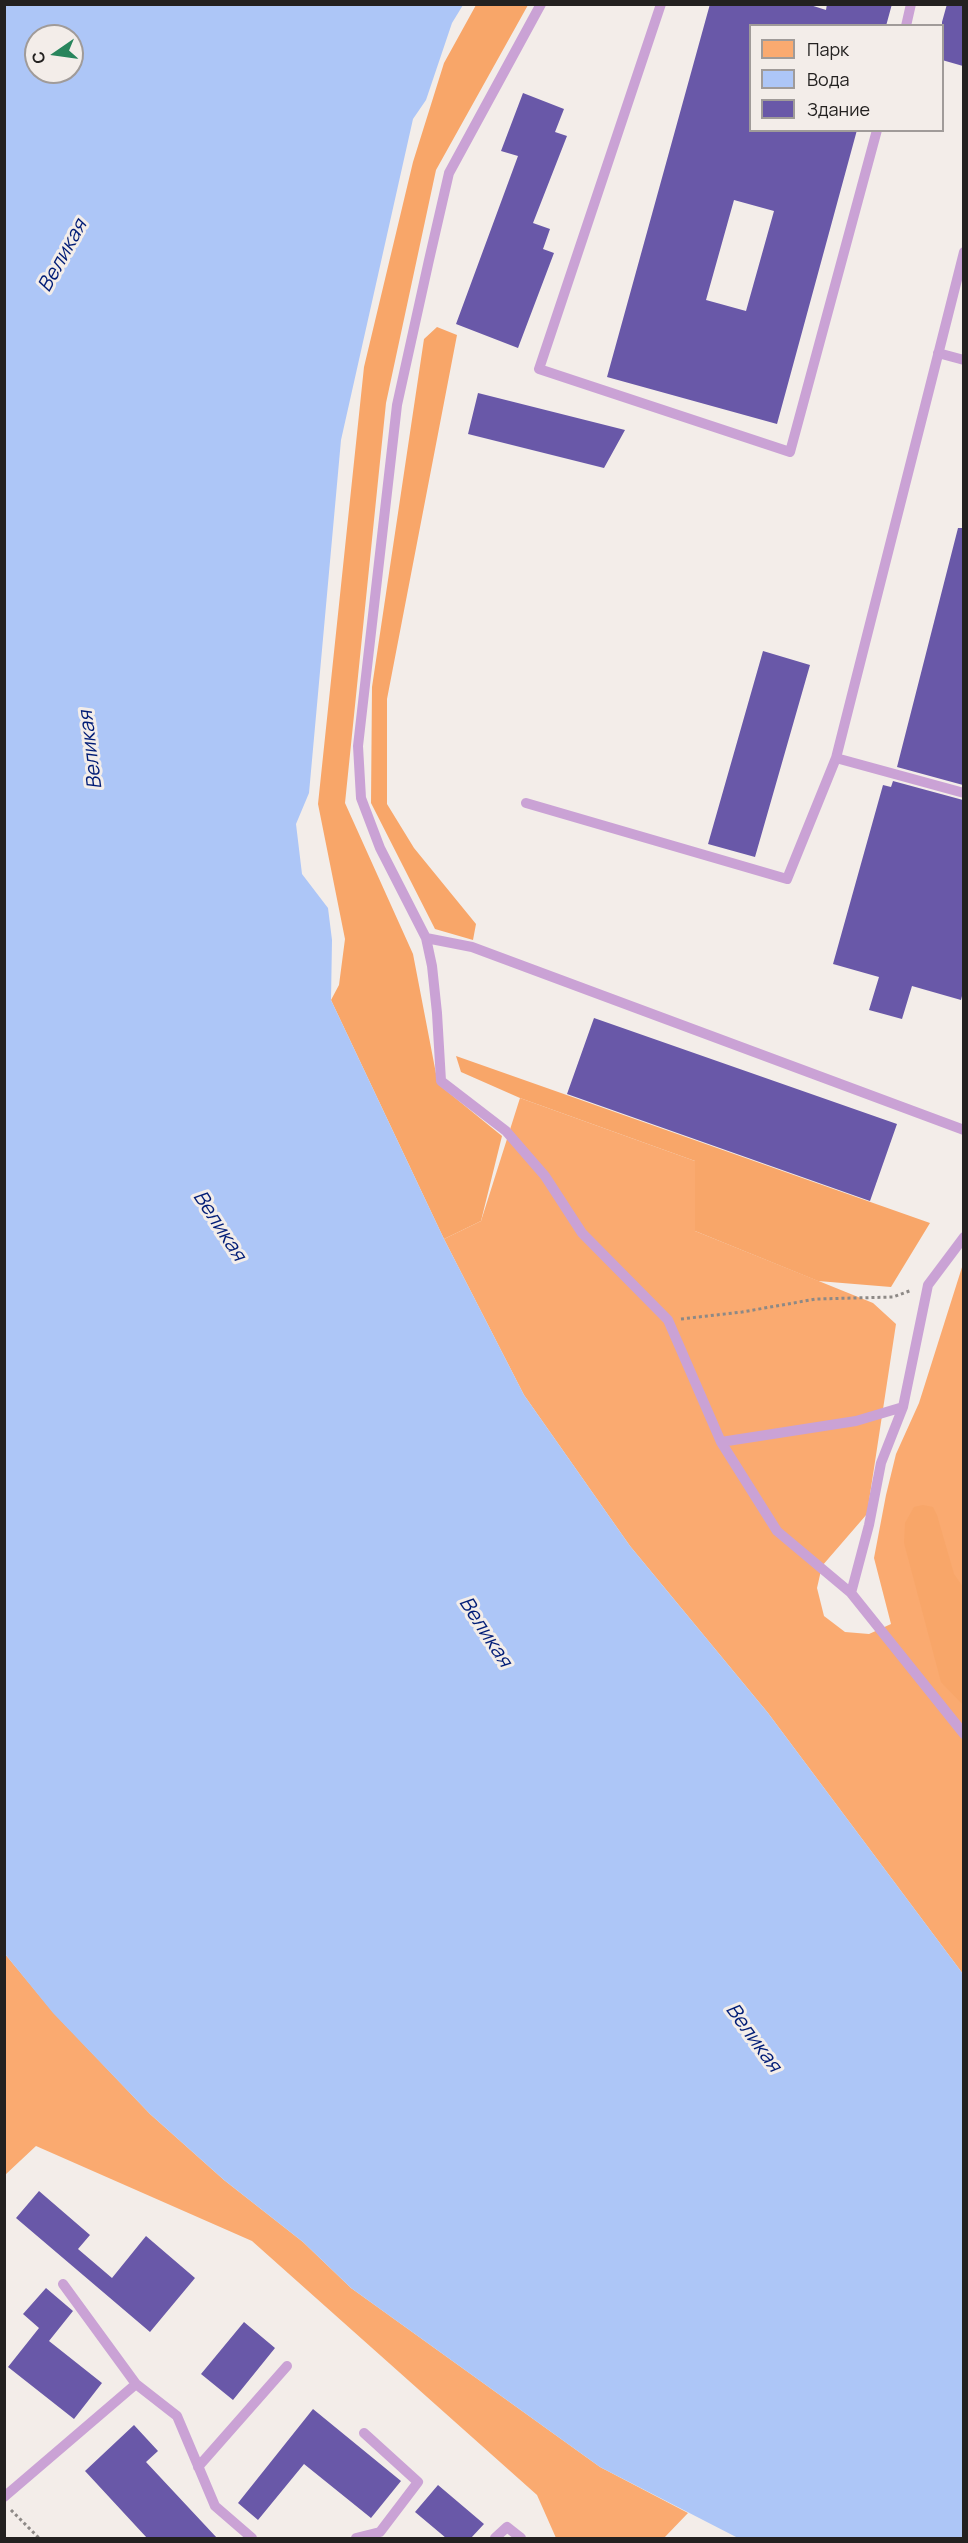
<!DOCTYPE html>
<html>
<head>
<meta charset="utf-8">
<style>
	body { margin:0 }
	#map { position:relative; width:968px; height:2543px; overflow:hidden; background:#f3ede9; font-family:Manrope,sans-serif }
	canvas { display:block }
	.frame { position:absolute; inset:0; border:6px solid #232120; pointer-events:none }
	.legend { position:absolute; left:749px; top:24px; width:195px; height:108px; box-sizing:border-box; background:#f3ede9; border:2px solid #a09b99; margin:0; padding:8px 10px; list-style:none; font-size:18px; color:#232120 }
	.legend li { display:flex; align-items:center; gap:12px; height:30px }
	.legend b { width:30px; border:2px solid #a09b99 }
	.north { position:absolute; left:24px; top:24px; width:60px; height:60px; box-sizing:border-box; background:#f3ede9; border:2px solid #a09b99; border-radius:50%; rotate:257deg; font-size:16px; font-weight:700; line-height:24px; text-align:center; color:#232120 }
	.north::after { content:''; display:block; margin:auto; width:21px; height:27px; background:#28855c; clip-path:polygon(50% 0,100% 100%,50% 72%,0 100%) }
</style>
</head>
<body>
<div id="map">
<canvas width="968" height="2543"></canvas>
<div class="frame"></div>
<ul class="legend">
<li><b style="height:16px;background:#faaa70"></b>Парк</li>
<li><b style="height:16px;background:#adc6f7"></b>Вода</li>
<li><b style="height:16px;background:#6958a8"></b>Здание</li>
</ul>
<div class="north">С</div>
</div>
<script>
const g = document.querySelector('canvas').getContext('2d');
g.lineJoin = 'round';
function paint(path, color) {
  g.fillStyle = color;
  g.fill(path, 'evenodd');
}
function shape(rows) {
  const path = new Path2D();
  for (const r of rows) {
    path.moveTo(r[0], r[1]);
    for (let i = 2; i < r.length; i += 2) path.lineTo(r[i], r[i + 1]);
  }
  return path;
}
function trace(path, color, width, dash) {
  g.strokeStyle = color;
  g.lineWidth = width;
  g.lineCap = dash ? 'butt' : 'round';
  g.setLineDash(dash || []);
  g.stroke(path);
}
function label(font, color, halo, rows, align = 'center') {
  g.font = font + ' Manrope,sans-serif';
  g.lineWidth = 6;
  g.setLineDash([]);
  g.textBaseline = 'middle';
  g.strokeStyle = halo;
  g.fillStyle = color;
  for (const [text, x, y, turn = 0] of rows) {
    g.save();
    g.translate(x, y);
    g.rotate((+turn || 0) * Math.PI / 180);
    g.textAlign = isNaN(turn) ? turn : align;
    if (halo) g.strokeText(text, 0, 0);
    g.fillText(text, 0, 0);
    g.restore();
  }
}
paint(shape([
	[520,1098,695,1161,695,1231,873,1303,896,1324,867,1514,822,1566,817,1588,824,1616,845,1632,869,1634,891,1624,874,1558,886,1495,896,1454,919,1403,963,1264,963,1974,768,1713,630,1546,524,1395,444,1239,481,1221],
	[5,1954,54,2013,150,2114,224,2180,303,2242,351,2288,600,2467,688,2513,664,2538,556,2538,537,2495,252,2241,36,2146,5,2175]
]), '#faaa70');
paint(shape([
	[476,5,528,5,436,170,386,403,345,803,413,954,438,1084,502,1136,481,1221,444,1239,331,1000,339,985,345,939,318,804,364,367,413,162,444,63],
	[437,327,457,335,387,699,387,804,414,848,476,924,473,940,435,929,371,803,372,687,424,339],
	[456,1056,930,1223,891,1287,818,1281,695,1231,695,1161,520,1098,461,1072],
	[923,1505,933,1507,937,1515,954,1574,963,1587,963,1705,941,1682,904,1543,905,1523,914,1507]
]), '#f8a669');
paint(shape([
	[4,5,463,5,452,23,426,100,413,119,341,440,309,793,296,824,302,874,328,908,332,940,331,1000,444,1239,524,1395,630,1546,768,1713,963,1974,963,2538,738,2538,600,2467,351,2288,303,2242,224,2180,150,2114,53,2013,5,1954],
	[36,36,72,36,72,72,36,72]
]), '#adc6f7');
paint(shape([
	[710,4,807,4,826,10,827,4,892,4,886,26,750,26,750,130,857,130,777,424,607,377],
	[734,200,774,211,746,311,706,300],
	[947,4,963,4,963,66,942,60,942,22],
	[523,93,564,109,555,132,567,136,533,223,550,229,543,249,554,253,518,348,456,324,518,156,501,151],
	[478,393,625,430,604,468,468,434],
	[958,528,963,528,963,785,897,767],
	[763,651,810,665,755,857,708,844],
	[893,781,963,800,963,992,961,1000,912,986,902,1019,869,1010,879,977,833,964,883,785,891,787],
	[594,1018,897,1124,870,1201,567,1094],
	[39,2191,90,2235,78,2249,112,2278,146,2236,195,2278,150,2332,16,2218],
	[46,2288,73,2311,49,2341,102,2383,74,2419,8,2367,39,2328,23,2314],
	[244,2322,275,2348,233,2400,201,2374],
	[313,2409,401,2481,371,2518,304,2464,258,2520,238,2503],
	[134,2425,158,2451,146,2462,217,2538,147,2538,85,2471],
	[438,2485,484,2524,471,2538,446,2538,415,2512]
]), '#6958a8');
trace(shape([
	[681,1319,742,1312,816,1299,893,1297,912,1290],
	[11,2510,39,2538]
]), '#8d8986', 3, [3, 3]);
trace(shape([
	[541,4,449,173,429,260,397,405,358,746,361,798,380,848,426,938,432,966,437,1013,441,1081,506,1131,545,1176,582,1233,668,1320,721,1442,777,1531,851,1593,964,1734],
	[661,4,539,369,790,452,877,130],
	[906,26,911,4],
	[964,252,836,758,964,793],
	[938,353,964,360],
	[526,803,787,879,836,758],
	[426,938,472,947,964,1130],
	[721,1442,856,1421,903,1407],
	[851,1593,869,1525,881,1463,903,1407,928,1285,964,1237],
	[63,2284,136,2384],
	[198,2467,287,2366],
	[4,2497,136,2384,177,2416,215,2506,252,2538],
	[356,2538,380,2532,418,2482,364,2433],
	[495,2538,507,2527,521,2538]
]), '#caa2d5', 10);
label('italic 20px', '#001c76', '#f3ede9', [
	["Великая",63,256,-61],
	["Великая",91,750,-97],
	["Великая",219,1226,57],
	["Великая",485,1632,57],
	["Великая",753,2038,54]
]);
</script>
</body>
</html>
